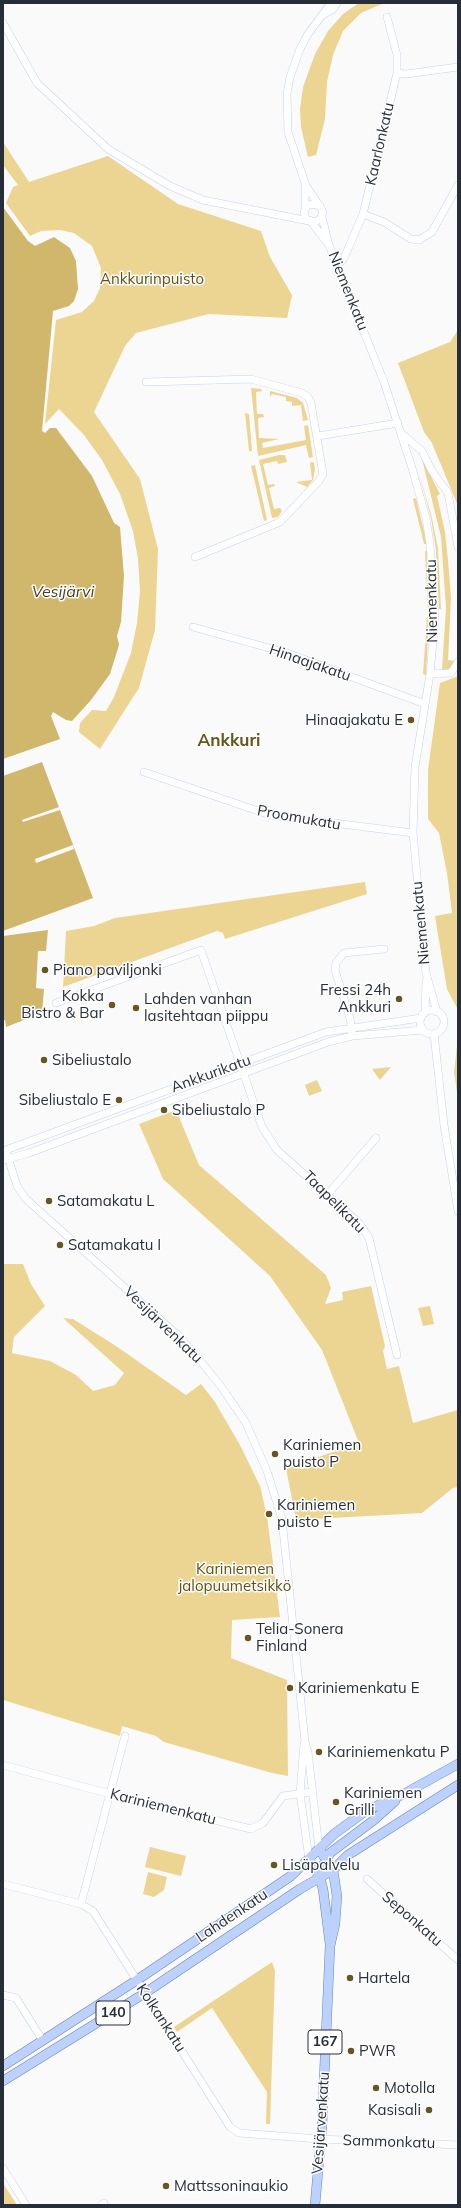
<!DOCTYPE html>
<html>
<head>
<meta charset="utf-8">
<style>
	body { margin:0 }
	#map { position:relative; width:461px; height:2208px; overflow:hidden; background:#fafafa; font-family:Mulish,sans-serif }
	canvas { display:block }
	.frame { position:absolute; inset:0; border:4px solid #272e3a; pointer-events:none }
</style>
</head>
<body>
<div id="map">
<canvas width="461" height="2208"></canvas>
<div class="frame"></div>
</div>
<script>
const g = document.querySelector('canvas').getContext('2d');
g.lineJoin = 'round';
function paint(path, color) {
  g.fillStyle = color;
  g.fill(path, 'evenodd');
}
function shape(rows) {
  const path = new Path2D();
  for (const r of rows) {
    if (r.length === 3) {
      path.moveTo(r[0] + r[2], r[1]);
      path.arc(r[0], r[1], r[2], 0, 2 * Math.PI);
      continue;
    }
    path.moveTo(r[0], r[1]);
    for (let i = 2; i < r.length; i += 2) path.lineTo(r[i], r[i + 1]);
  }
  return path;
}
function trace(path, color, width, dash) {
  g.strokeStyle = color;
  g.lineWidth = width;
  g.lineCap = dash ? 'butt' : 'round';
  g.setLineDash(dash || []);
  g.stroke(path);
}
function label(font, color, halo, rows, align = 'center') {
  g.font = font + ' Mulish,sans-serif';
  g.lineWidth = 3;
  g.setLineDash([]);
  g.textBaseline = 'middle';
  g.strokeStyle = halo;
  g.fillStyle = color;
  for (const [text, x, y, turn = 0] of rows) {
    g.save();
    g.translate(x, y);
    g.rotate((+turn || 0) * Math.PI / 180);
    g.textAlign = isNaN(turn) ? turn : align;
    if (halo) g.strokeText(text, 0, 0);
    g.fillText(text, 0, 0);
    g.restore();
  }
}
paint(shape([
	[359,3,384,3,361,13,343,31,333,55,327,82,325,119,316,155,308,157,301,127,300,109,303,87,315,54,328,31,343,14],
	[3,142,29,182,108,156,178,204,261,231,270,257,292,295,287,318,209,314,136,333,125,346,94,412,140,479,158,549,155,630,139,688,100,749,79,732,80,723,92,710,106,711,114,697,131,653,137,623,140,591,138,559,133,531,120,494,102,460,84,435,59,409,45,424,56,320,82,312,94,301,100,288,101,268,92,246,74,233,60,230,41,231,30,236,6,203,13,187,18,185,3,165],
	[458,330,458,506,432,443,424,432,398,363,450,342],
	[251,388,261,389,262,391,256,392,257,414,263,414,264,417,258,418,259,438,279,439,262,443,263,448,306,440,304,426,308,425,313,457,309,458,306,445,258,456],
	[270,391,297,398,303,403,308,420,303,421,301,405,292,406,292,402,286,401,286,397,272,394,270,397],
	[245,413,249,414,252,451,249,451],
	[279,455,285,455,287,462,278,464,277,461,263,464,268,485,274,484,275,486,269,488,274,509,280,508,282,511,278,517,272,518,259,460],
	[422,459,440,494,437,496,445,532,448,560,451,598,448,660,455,661,451,668,446,670,442,670,446,608,441,537],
	[312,462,314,463,315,469,313,480,307,487,296,482,312,480,310,463],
	[255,465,267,520,264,521,251,466],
	[419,473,432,518,438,549,441,609,439,609,436,550,431,518],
	[416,498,427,544,424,544,413,499],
	[425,551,427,551,430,612,428,612],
	[427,617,429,617,426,675,423,674],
	[458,676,458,1010,447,989,435,916,452,913,447,873,439,833,428,819,428,770,440,683],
	[365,882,367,894,225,939,223,933,217,931,63,987,66,931,94,926,115,918],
	[458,1037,458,1099,454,1072],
	[391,1067,380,1080,372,1069],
	[317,1080,322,1091,309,1096,305,1085],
	[176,1110,199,1165,326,1275,331,1288,325,1304,343,1300,342,1292,371,1286,385,1346,383,1351,387,1369,399,1366,413,1423,458,1410,458,1487,453,1488,422,1513,296,1520,286,1468,359,1443,322,1350,270,1276,163,1179,139,1124],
	[3,1264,23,1264,31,1284,45,1306,14,1337,12,1353,50,1361,76,1375,93,1391,115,1385,124,1373,63,1318,73,1319,116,1346,186,1395,201,1384,215,1402,240,1445,260,1486,267,1516,280,1617,232,1620,231,1658,287,1680,288,1776,272,1773,164,1742,156,1736,122,1726,120,1736,3,1700],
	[430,1306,434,1324,423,1326,418,1308],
	[150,1847,186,1856,181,1876,145,1867],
	[148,1872,167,1877,164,1890,154,1897,143,1894],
	[272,1962,275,1971,270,2124,266,2124,267,2092,212,2008,177,2032,174,2027],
	[3,2183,17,2205,3,2205]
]), '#ecd592');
paint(shape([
	[3,207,28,241,35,246,54,237,70,248,76,261,78,289,74,301,69,306,53,311,42,431,45,433,50,428,56,428,92,476,114,523,120,527,124,576,121,622,117,636,119,645,110,674,91,700,72,721,66,720,53,712,51,716,60,739,3,759],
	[42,762,93,898,3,931,3,776],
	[48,930,46,951,38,951,36,988,44,989,42,1013,6,1027,5,1020,3,1020,3,936]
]), '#d0b76b');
paint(shape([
	[59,807,60,810,23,822,22,820],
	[73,845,74,849,36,863,35,859]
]), '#fafafa');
const minor = shape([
	[323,15,333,9,337,3],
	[3,23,37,83,108,149,170,186,203,200,309,221],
	[397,73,406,74,458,67],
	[305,184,322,210,323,213,320,219,315,222,306,219,304,212,307,206,312,204,320,206],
	[305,208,305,183,288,132,287,94,290,77,300,49,308,34,331,3],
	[363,214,384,222,411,239,419,240,432,232,458,185],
	[322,217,329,245,384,382,412,468,426,518,430,544,435,620,430,674,415,767,413,833,426,973,437,1012],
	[312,223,329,245],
	[337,266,344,258,363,214,397,73,397,55,387,17],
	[146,382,251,379,302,393,308,397,311,403,323,474,319,481,280,522,195,557],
	[402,434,422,451,432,471,448,493,458,547],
	[318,436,398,423],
	[193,627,287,653,425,704],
	[430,674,451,673,458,662],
	[144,772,270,815,413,833],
	[56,1003,201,950,262,1127,277,1150,360,1224,369,1238,397,1355],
	[432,1022,12],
	[425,1013,426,981],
	[352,1032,350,1018,335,970,336,963,344,953,384,949],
	[434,1034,444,1125,458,1211],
	[3,1151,326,1032,421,1018],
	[6,1151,17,1186,26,1199,182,1339,220,1385,246,1423,267,1471,282,1519,305,1742,308,1752,319,1849],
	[3,1160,29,1153,328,1042,352,1036,423,1030],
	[328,1194,376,1138],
	[304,1744,300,1793,309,1859],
	[3,1765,110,1794,251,1829,263,1823,283,1796,311,1792],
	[367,1879,458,1960],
	[3,1884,81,1904,93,1911,230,2127,239,2133,320,2139,458,2145],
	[81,1904,125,1736],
	[3,1995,16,1998,43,2041],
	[3,2168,26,2205],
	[101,2205,104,2203]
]);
const major = shape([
	[309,1859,320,1878,323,1889,330,1944],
	[320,1878,322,1867,330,1853,374,1820,395,1801],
	[3,2066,137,1980,291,1876,334,1834,367,1810,402,1795,458,1764],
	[3,2081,145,1993,300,1889,333,1870,348,1855,458,1785],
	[315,2205,322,2126,330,1946,335,1924,337,1896,333,1870,319,1849]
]);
trace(minor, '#c2d2f3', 8);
trace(major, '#6b84b6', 10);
trace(minor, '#fff', 7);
trace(major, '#bcd1fb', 9);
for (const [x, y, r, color] of [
	[411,720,4,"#665624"],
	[45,970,4,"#665624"],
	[399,999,4,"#665624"],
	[112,1005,4,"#665624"],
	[136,1008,4,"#665624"],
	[44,1060,4,"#665624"],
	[119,1100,4,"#665624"],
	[164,1110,4,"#665624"],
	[49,1201,4,"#665624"],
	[60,1245,4,"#665624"],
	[275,1454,4,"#665624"],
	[269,1514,4,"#665624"],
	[248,1638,4,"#665624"],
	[290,1688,4,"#665624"],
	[319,1752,4,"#665624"],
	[336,1802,4,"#665624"],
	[274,1865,4,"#665624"],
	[350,1978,4,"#665624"],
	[351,2051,4,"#665624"],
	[376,2088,4,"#665624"],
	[429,2110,4,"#665624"],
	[166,2186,4,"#665624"]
]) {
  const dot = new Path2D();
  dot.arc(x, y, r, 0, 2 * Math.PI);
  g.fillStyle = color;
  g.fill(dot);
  trace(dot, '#fff', 1.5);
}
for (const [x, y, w] of [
	[113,2013,34],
	[325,2042,34]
]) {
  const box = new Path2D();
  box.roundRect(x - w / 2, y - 12, w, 24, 3);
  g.fillStyle = '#fff';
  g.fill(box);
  trace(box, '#272e3a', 1);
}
label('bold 14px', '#272e3a', null, [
	["140",113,2013],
	["167",325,2042]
]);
label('15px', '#272e3a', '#fff', [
	["Kaarlonkatu",380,144,-77],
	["Niemenkatu",348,291,68],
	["Niemenkatu",432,601,-91],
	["Hinaajakatu",310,663,19],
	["Proomukatu",299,818,10],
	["Niemenkatu",421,923,-95],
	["Ankkurikatu",211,1074,-20],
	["Taapelikatu",334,1202,45],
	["Vesijärvenkatu",163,1325,44],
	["Kariniemenkatu",163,1807,14],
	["Lahdenkatu",232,1916,-34],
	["Seponkatu",412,1919,41],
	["Kolkankatu",161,2018,57],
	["Vesijärvenkatu",321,2123,-86],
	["Sammonkatu",389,2142,2]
]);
label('15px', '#615015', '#fff', [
	["Ankkurinpuisto",152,279],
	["Kariniemen",235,1569],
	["jalopuumetsikkö",235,1586]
]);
label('15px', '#272e3a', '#fff', [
	["Hinaajakatu E",403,720,"right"],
	["Piano paviljonki",53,970],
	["Fressi 24h",391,990,"right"],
	["Ankkuri",391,1007,"right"],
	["Kokka",104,996,"right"],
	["Bistro & Bar",104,1013,"right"],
	["Lahden vanhan",144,999],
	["lasitehtaan piippu",144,1016],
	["Sibeliustalo",52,1060],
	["Sibeliustalo E",111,1100,"right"],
	["Sibeliustalo P",172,1110],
	["Satamakatu L",57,1201],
	["Satamakatu I",68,1245],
	["Kariniemen",283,1445],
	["puisto P",283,1462],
	["Kariniemen",277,1505],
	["puisto E",277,1522],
	["Telia-Sonera",256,1629],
	["Finland",256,1646],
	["Kariniemenkatu E",298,1688],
	["Kariniemenkatu P",327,1752],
	["Kariniemen",344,1793],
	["Grilli",344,1810],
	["Lisäpalvelu",282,1865],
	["Hartela",358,1978],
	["PWR",359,2051],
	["Motolla",384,2088],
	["Kasisali",421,2110,"right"],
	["Mattssoninaukio",174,2186]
], 'left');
label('italic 16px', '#493e1d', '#fff', [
	["Vesijärvi",63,592]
]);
label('bold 17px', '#665418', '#fff', [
	["Ankkuri",229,741]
]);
</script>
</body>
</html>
